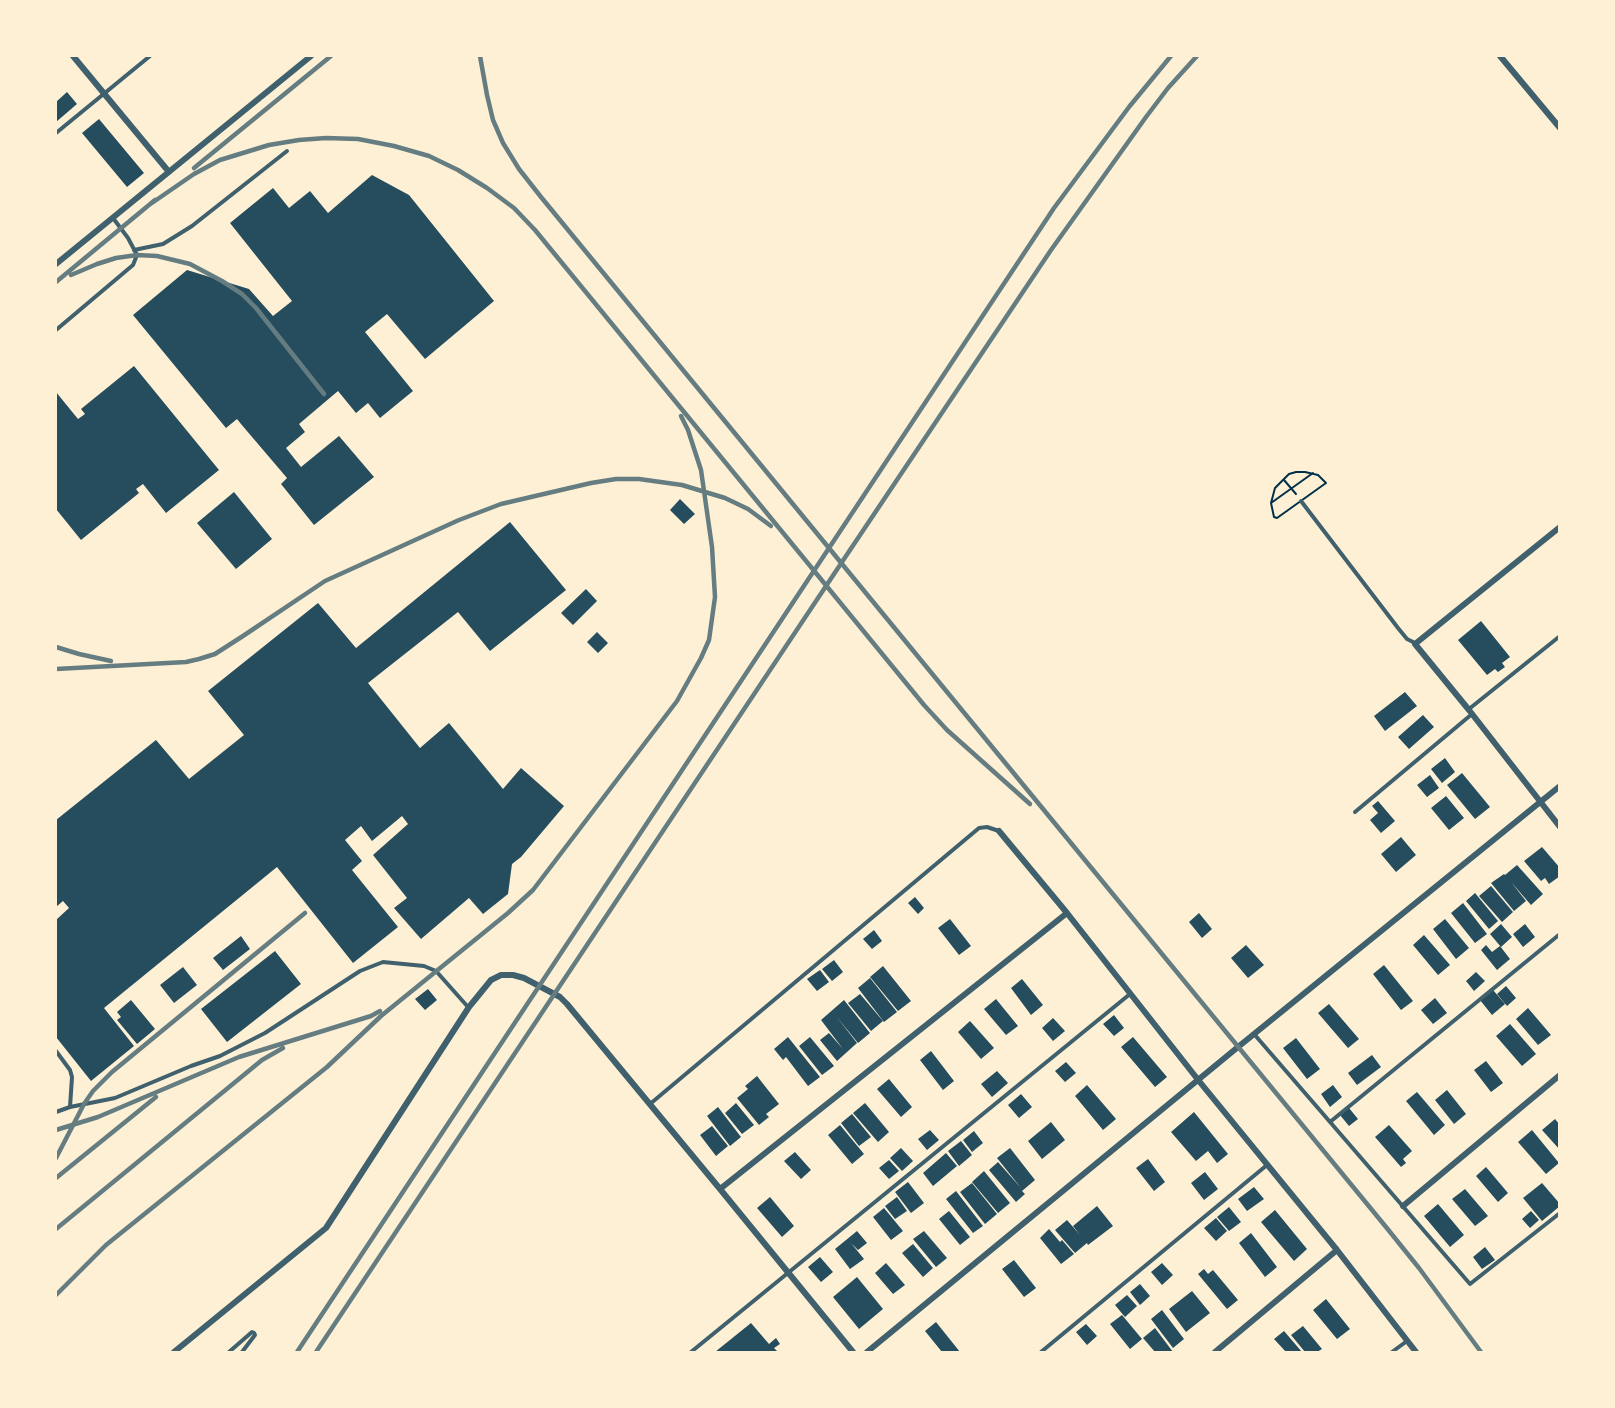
<!DOCTYPE html>
<html>
<head>
<meta charset="utf-8">
<style>
	body { margin:0 }
	#map { position:relative; width:1615px; height:1408px; overflow:hidden; background:#fdf0d5; font-family:Barlow,sans-serif }
	canvas { display:block }
	.frame { position:absolute; inset:0; border:57px solid #fdf0d5; pointer-events:none }
</style>
</head>
<body>
<div id="map">
<canvas width="1615" height="1408"></canvas>
<div class="frame"></div>
</div>
<script>
const g = document.querySelector('canvas').getContext('2d');
g.lineJoin = 'round';
function paint(path, color) {
  g.fillStyle = color;
  g.fill(path, 'evenodd');
}
function shape(rows) {
  const path = new Path2D();
  for (const r of rows) {
    path.moveTo(r[0], r[1]);
    for (let i = 2; i < r.length; i += 2) path.lineTo(r[i], r[i + 1]);
  }
  return path;
}
function trace(path, color, width, dash) {
  g.strokeStyle = color;
  g.lineWidth = width;
  g.lineCap = dash ? 'butt' : 'round';
  g.setLineDash(dash || []);
  g.stroke(path);
}
paint(shape([
	[67,92,77,104,56,122,56,102],
	[99,119,144,173,127,187,82,133],
	[372,175,409,195,494,301,425,359,387,314,365,332,413,391,380,418,368,403,356,413,338,391,299,424,305,432,286,448,301,467,339,436,374,477,314,525,281,484,287,478,241,424,237,419,226,428,133,315,187,270,249,289,273,316,292,301,230,223,273,188,289,208,310,191,328,213],
	[134,366,219,470,166,513,143,484,136,489,139,493,81,540,56,509,56,392,78,419,85,414,81,409],
	[234,492,272,539,236,569,197,523],
	[680,499,695,514,684,524,670,510],
	[510,522,566,590,490,651,458,612,368,683,420,748,449,723,503,789,521,768,564,806,521,857,512,864,508,894,483,914,469,898,421,939,394,908,407,898,373,855,408,824,402,816,372,841,361,826,345,840,362,861,352,870,398,927,353,963,277,867,104,1008,134,1046,91,1081,56,1037,56,920,69,908,63,901,56,907,56,820,156,740,189,779,244,735,208,691,318,603,356,648],
	[586,589,597,601,573,625,561,613],
	[1481,621,1510,657,1502,663,1505,667,1498,672,1495,669,1487,675,1458,640],
	[597,632,608,643,598,653,587,642],
	[1405,692,1417,706,1385,731,1374,716],
	[1423,715,1434,727,1409,749,1398,737],
	[1445,758,1455,772,1442,783,1431,769],
	[1462,773,1490,807,1475,819,1447,785],
	[1430,775,1439,788,1427,797,1417,785],
	[1446,796,1464,818,1449,830,1431,808],
	[1378,801,1395,821,1381,833,1370,820,1378,813,1372,806],
	[1401,837,1416,855,1396,872,1381,854],
	[1542,847,1560,868,1560,876,1549,884,1545,878,1541,881,1524,861],
	[1517,865,1543,894,1531,905,1511,882,1526,901,1514,911,1491,883,1504,874,1505,875],
	[1491,886,1513,912,1502,922,1479,896],
	[1475,893,1498,921,1489,929,1466,901],
	[915,897,924,908,918,914,908,903],
	[1463,903,1487,934,1475,943,1451,913],
	[1199,913,1212,929,1202,938,1189,922],
	[950,919,971,946,959,955,938,928],
	[1445,919,1469,948,1456,959,1433,929],
	[1501,924,1512,937,1501,947,1490,934],
	[1525,924,1535,937,1523,947,1513,934],
	[874,930,882,941,872,949,863,939],
	[1424,935,1450,965,1438,975,1413,945],
	[241,936,250,949,223,970,213,958],
	[1246,945,1264,965,1248,978,1231,958],
	[1486,945,1492,952,1500,946,1510,959,1497,970,1481,950],
	[275,951,301,984,227,1042,201,1009],
	[834,960,843,972,832,981,822,969],
	[1384,965,1413,1001,1401,1010,1373,974],
	[883,966,911,1001,898,1011,870,977],
	[183,967,197,985,174,1003,160,985],
	[820,970,829,982,817,991,807,979],
	[1476,972,1485,981,1474,991,1466,981],
	[870,978,897,1012,884,1022,858,988],
	[1022,979,1043,1005,1031,1015,1011,988],
	[1506,986,1516,998,1507,1006,1497,994],
	[428,989,437,1000,425,1010,415,999],
	[1493,990,1505,1004,1492,1015,1480,1000],
	[860,994,883,1021,871,1031,848,1003],
	[1435,998,1447,1013,1433,1024,1421,1010],
	[996,999,1018,1026,1006,1035,984,1009],
	[131,1000,155,1029,137,1044,117,1020,121,1017,117,1012],
	[844,1000,870,1033,858,1043,836,1016,857,1043,837,1061,820,1040,829,1033,843,1049,821,1020],
	[1329,1004,1359,1039,1348,1048,1318,1013],
	[1528,1008,1551,1035,1538,1045,1516,1019],
	[1114,1015,1124,1028,1114,1036,1103,1024],
	[1053,1018,1065,1031,1053,1041,1042,1028],
	[970,1021,994,1048,981,1059,958,1032],
	[1510,1024,1536,1054,1522,1066,1496,1036],
	[788,1037,820,1077,808,1086,786,1057,783,1060,774,1049],
	[810,1037,834,1066,822,1075,799,1046],
	[1133,1037,1167,1077,1155,1087,1121,1047],
	[1296,1038,1320,1069,1307,1079,1283,1048],
	[931,1051,954,1081,943,1090,920,1060],
	[1372,1055,1381,1067,1357,1085,1348,1073],
	[1486,1061,1503,1083,1491,1092,1474,1070],
	[1066,1062,1076,1073,1065,1082,1055,1071],
	[997,1071,1008,1083,992,1097,981,1084],
	[757,1076,779,1104,766,1114,769,1117,759,1125,737,1098,748,1089,745,1086],
	[889,1079,912,1107,901,1117,877,1089],
	[1087,1085,1116,1119,1103,1130,1075,1096],
	[1333,1085,1342,1097,1330,1107,1321,1094],
	[1447,1090,1466,1114,1454,1124,1435,1100],
	[1417,1092,1445,1125,1434,1135,1406,1101],
	[1021,1094,1032,1107,1019,1118,1008,1105],
	[736,1103,754,1125,742,1134,725,1113],
	[865,1103,889,1132,878,1142,853,1113],
	[718,1107,741,1137,730,1146,707,1116],
	[1349,1108,1358,1119,1349,1126,1340,1115],
	[1194,1112,1228,1154,1217,1163,1208,1151,1196,1161,1171,1132],
	[852,1114,871,1137,859,1146,841,1123],
	[1555,1119,1560,1125,1560,1150,1542,1130],
	[1051,1122,1065,1140,1042,1159,1028,1141],
	[840,1125,864,1154,852,1164,828,1135],
	[1389,1125,1412,1151,1403,1159,1406,1163,1401,1167,1375,1137],
	[712,1126,728,1146,716,1156,700,1135],
	[930,1130,939,1140,927,1150,918,1139],
	[1532,1130,1559,1163,1546,1174,1518,1142],
	[974,1131,983,1143,972,1152,963,1140],
	[961,1141,972,1155,959,1166,948,1151],
	[901,1148,913,1161,902,1171,890,1158],
	[1010,1148,1035,1180,1022,1191,1025,1194,1016,1202,989,1170,998,1162,1021,1188,997,1158],
	[795,1152,811,1170,801,1179,784,1161],
	[946,1153,957,1166,945,1176,940,1170,945,1176,933,1186,923,1173],
	[1148,1159,1165,1182,1154,1191,1136,1168],
	[889,1160,899,1171,889,1179,879,1168],
	[1486,1167,1508,1193,1498,1202,1476,1176],
	[984,1171,1010,1203,998,1213,972,1182],
	[1205,1172,1218,1189,1204,1200,1191,1183],
	[908,1182,924,1203,911,1213,895,1192],
	[972,1183,997,1214,985,1224,960,1192],
	[1542,1183,1560,1204,1560,1206,1542,1221,1523,1198],
	[1254,1187,1264,1199,1247,1211,1238,1199],
	[1465,1189,1488,1216,1475,1226,1452,1199],
	[956,1191,983,1226,973,1233,946,1199],
	[770,1197,794,1226,782,1237,757,1208],
	[897,1197,907,1211,895,1219,885,1206],
	[1438,1204,1464,1235,1450,1247,1424,1216],
	[1097,1206,1113,1226,1088,1245,1087,1243,1075,1253,1055,1230,1067,1220,1080,1235,1073,1226],
	[1229,1207,1241,1222,1229,1231,1217,1217],
	[884,1208,903,1231,891,1240,873,1217],
	[1275,1210,1307,1249,1294,1261,1261,1222],
	[949,1211,970,1237,960,1245,939,1219],
	[1531,1211,1539,1220,1530,1228,1522,1219],
	[1216,1218,1227,1231,1216,1241,1204,1228],
	[1049,1229,1060,1242,1062,1240,1074,1254,1061,1264,1040,1238],
	[857,1231,867,1243,858,1250,851,1243,864,1259,850,1269,835,1249],
	[924,1231,947,1258,936,1267,913,1239],
	[1251,1233,1277,1267,1265,1277,1239,1243],
	[913,1244,933,1268,923,1277,902,1253],
	[1485,1247,1495,1260,1482,1269,1473,1257],
	[820,1257,833,1272,821,1282,808,1267],
	[1014,1260,1036,1288,1024,1297,1002,1269],
	[886,1263,905,1285,893,1294,875,1273],
	[1162,1263,1173,1275,1162,1285,1151,1272],
	[1204,1269,1208,1274,1213,1270,1238,1300,1227,1309,1198,1274],
	[857,1277,883,1309,859,1329,833,1297],
	[1140,1284,1150,1296,1140,1305,1130,1292],
	[1192,1291,1210,1313,1186,1332,1169,1309],
	[1127,1295,1137,1306,1125,1317,1115,1305],
	[1326,1299,1350,1329,1337,1339,1313,1310],
	[1162,1310,1184,1339,1173,1348,1151,1319],
	[1122,1315,1142,1339,1130,1349,1110,1324],
	[936,1322,960,1352,942,1352,925,1331],
	[751,1323,769,1344,776,1338,780,1344,774,1348,778,1352,715,1352],
	[1086,1324,1097,1336,1087,1345,1076,1332],
	[1303,1326,1322,1349,1317,1352,1305,1352,1291,1335],
	[1155,1328,1173,1352,1155,1352,1143,1338],
	[1284,1331,1302,1352,1286,1352,1274,1339]
]), '#264d5e');
trace(shape([
	[1296,472,1305,472,1318,475,1326,483,1277,518,1274,517,1271,503,1275,488,1289,474,1296,472],
	[1284,480,1296,494],
	[1271,503,1313,473]
]), '#003049', 2);
trace(shape([
	[56,133,150,56],
	[134,250,163,244,192,226,287,151],
	[56,330,133,265,137,255,128,238,113,218],
	[1301,501,1398,628,1407,639,1415,643],
	[1469,709,1560,636],
	[1355,812,1472,714],
	[1254,1034,1470,1284,1560,1213],
	[56,1051,70,1070,72,1077,70,1107],
	[650,1104,979,828,987,827,999,831],
	[56,1112,70,1107,115,1098,191,1066,220,1056,265,1033,360,971,383,962,424,966,436,971,468,1007],
	[1330,1122,1560,934],
	[229,1352,252,1332,254,1333,255,1335,242,1352],
	[691,1352,1130,994],
	[1041,1352,1267,1165],
	[1392,1352,1407,1341]
]), '#3f606c', 4);
trace(shape([
	[73,56,169,172],
	[1500,56,1560,128],
	[56,264,311,56],
	[1560,527,1415,644,1469,710,1560,827],
	[999,831,1067,913,1199,1081,1337,1250,1416,1352],
	[720,1189,1067,913],
	[1403,1206,1560,1075],
	[174,1352,326,1228,469,1007,491,980,501,975,513,975,524,978,560,997,567,1004,720,1189,853,1352],
	[867,1352,1238,1047,1560,786],
	[1215,1352,1337,1250]
]), '#3f606c', 6);
trace(shape([
	[480,56,487,95,493,120,503,143,519,169,541,197,1386,1227,1419,1268,1481,1352],
	[194,168,331,56],
	[149,205,194,174,220,160,269,145,299,140,326,138,358,139,394,146,429,156,458,170,487,188,514,208,535,230,924,705,947,730,1030,804],
	[71,275,97,264,116,258,137,255,157,256,190,264,222,281,242,294,256,308,324,394],
	[56,282,155,200],
	[56,647,79,654,111,661],
	[56,669,186,662,199,659,215,654,243,636,325,581,459,520,501,504,591,483,616,479,639,479,682,485,725,498,748,509,771,526],
	[56,1130,98,1117,239,1057,371,1016,380,1011],
	[56,1158,84,1104,93,1091,112,1072,305,913],
	[56,1178,156,1097],
	[56,1229,245,1074,262,1060,283,1048],
	[56,1295,106,1245,327,1067,381,1016,508,913,533,890,677,701,701,658,709,640,715,597,712,547,701,470,688,430,681,416],
	[297,1352,1054,208,1129,107,1171,56],
	[316,1352,846,556,1051,250,1146,117,1168,88,1197,56]
]), '#657d81', 4.5);
</script>
</body>
</html>
